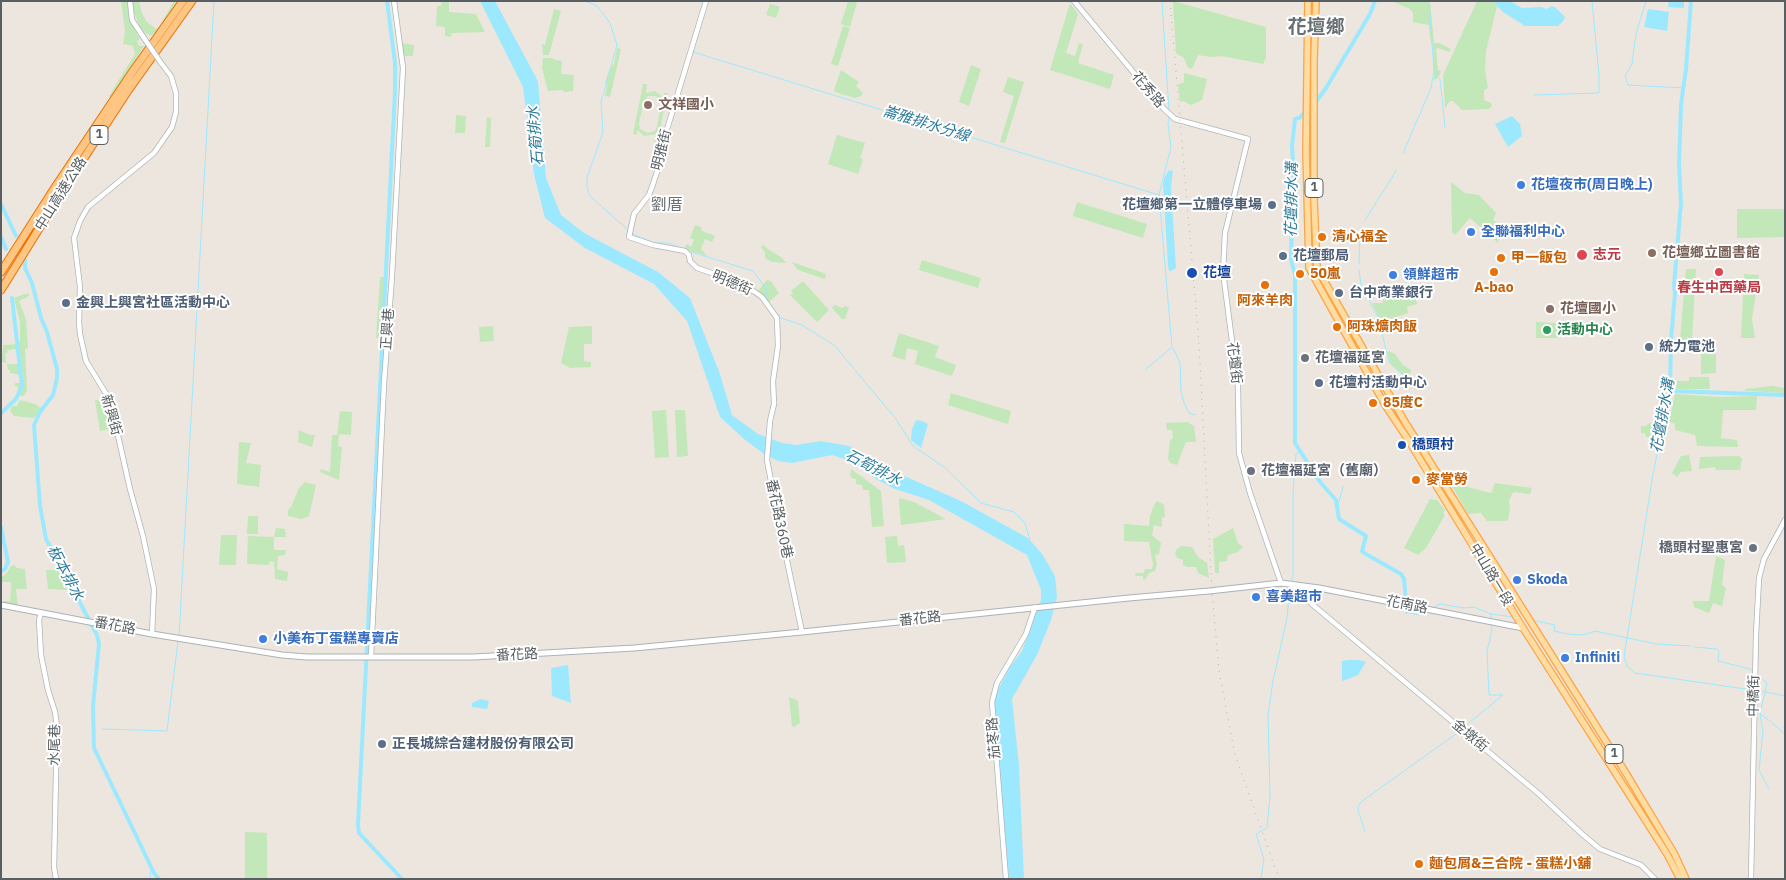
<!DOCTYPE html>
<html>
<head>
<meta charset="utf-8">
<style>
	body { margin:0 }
	#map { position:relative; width:1786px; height:880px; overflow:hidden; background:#ede6de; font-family:"IBM Plex Sans",sans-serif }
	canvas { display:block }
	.frame { position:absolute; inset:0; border:2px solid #585e61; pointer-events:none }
</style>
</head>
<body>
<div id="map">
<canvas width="1786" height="880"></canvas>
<div class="frame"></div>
</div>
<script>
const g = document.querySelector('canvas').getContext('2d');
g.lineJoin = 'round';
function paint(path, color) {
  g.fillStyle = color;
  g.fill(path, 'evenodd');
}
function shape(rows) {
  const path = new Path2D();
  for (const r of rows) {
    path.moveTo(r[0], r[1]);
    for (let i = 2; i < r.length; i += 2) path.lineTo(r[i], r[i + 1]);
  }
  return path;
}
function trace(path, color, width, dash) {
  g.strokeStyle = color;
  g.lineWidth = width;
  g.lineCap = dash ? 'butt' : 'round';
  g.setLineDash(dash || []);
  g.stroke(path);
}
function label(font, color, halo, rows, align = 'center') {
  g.font = font + ' "IBM Plex Sans","Noto Sans TC",sans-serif';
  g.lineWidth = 4;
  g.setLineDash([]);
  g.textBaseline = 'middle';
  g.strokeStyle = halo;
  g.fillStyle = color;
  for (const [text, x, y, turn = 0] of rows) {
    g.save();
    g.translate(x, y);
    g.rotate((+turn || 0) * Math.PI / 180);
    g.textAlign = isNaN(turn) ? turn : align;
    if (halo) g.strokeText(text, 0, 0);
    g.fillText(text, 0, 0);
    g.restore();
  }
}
paint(shape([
	[121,1,128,1,131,23,140,39,137,41,139,46,144,46,136,58,136,62,111,98,109,96,135,54,133,46,123,44,125,31],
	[132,1,139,1,142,13,146,21,156,29,159,27,174,1,179,1,158,32,154,33,151,36,143,32,139,25,132,8],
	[442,1,449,1,449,12,476,14,485,32,452,33,451,37,445,36,445,27,436,26,437,6,441,6],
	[848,1,857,2,850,27,841,24],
	[1173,1,1266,27,1266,58,1263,64,1222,56,1211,57,1198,55,1192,69,1188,68,1184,58,1176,53],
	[1392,1,1430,1,1434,43,1439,43,1451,49,1449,52,1438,48,1436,49,1438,70,1441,71,1439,76,1434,81,1433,48,1430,38,1429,25,1413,22,1413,13,1410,9],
	[1477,1,1495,1,1497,6,1486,51,1485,69,1488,88,1484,90,1484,100,1491,103,1492,106,1489,109,1462,110,1453,101,1450,101,1445,108,1443,75],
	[1070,3,1078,14,1066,53,1075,56,1079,43,1083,44,1078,63,1114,75,1110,89,1050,70],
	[770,4,780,7,776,18,766,15],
	[554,9,561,11,549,55,543,55,542,44,545,45],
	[843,26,850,28,838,66,831,64],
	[401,43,414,45,413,56,403,56],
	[617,48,621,49,610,97,605,96,607,84,605,83,610,68,614,64],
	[543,58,552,58,556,60,562,61,561,74,574,75,573,91,564,92,563,90,548,91,542,68],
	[971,65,981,69,969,106,959,102],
	[841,70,859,82,856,86,863,93,861,96,855,98,835,92,834,90],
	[1184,73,1207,79,1202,100,1191,105,1183,101,1180,102,1178,85,1184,82],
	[1008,77,1024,82,1005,143,1000,142,1014,96,1003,92],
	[643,84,647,84,646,93,655,91,663,97,664,93,668,93,657,142,654,141,656,134,644,136,638,130,636,135,633,134],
	[648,96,656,96,661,104,657,127,655,131,648,133,640,129,639,123,644,101],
	[456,115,466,116,465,133,455,133],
	[487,117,491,118,490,147,485,147],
	[837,135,865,143,860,158,863,159,858,174,828,164],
	[1451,182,1465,193,1479,195,1496,213,1493,220,1498,224,1498,243,1470,218,1455,235,1452,232],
	[1077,202,1147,224,1143,238,1073,216],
	[1737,209,1785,209,1785,237,1737,238],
	[695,225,701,227,702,231,715,236,712,242,705,239,701,249,707,256,684,249,687,244,691,247,694,240,690,238],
	[763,245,769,250,781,257,786,263,772,262,765,258,765,253,761,247],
	[922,260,981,278,978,288,919,270],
	[792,262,826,274,825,279,798,270],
	[1686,269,1696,269,1692,339,1680,340],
	[1744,274,1759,275,1752,319,1755,338,1741,338],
	[380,277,386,277,382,339,376,338],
	[767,280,771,281,779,293,768,303,757,292],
	[803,281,829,310,817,322,790,295,793,293,791,291],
	[28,293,29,296,19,301,26,320,28,348,25,349,27,390,24,396,17,395,18,387,15,386,15,383,20,383,20,375,10,373,10,370,8,370,7,364,19,364,18,354,15,349,7,350,8,352,5,354,6,363,2,362,3,347,4,345,18,344,20,341,20,322,14,298],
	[1383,293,1415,293,1417,304,1407,307,1408,313,1381,322,1372,303,1383,303],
	[834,305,843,308,844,306,849,307,845,319,842,319,832,308],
	[1536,322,1557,323,1557,338,1536,338],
	[493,326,494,341,480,342,479,327],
	[592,326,592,344,584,344,584,361,591,362,591,367,570,368,561,363,569,327],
	[899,333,939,346,935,357,956,365,952,376,915,364,918,351,907,348,905,360,892,356],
	[1701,345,1716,345,1716,373,1701,374],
	[1389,351,1395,354,1403,365,1412,371,1406,377,1391,365,1387,352],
	[1689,377,1709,377,1710,389,1676,389,1677,381,1689,381],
	[1773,386,1785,388,1785,393,1746,391,1745,389],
	[951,393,1011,411,1008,424,948,405],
	[1675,394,1718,397,1757,396,1756,410,1723,410,1721,438,1737,440,1738,447,1697,446,1695,435,1675,430,1675,424,1669,422],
	[20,400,35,404,42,409,34,418,14,416,10,411,12,406,17,406],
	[95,400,112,402,117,427,100,431],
	[666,410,669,457,655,458,652,411],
	[675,410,685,410,688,456,677,457],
	[340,411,352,412,351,435,339,434,338,446,342,447,339,480,320,472,321,469,330,472,332,435,337,435],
	[1187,422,1194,426,1196,442,1186,442,1177,465,1170,463,1168,459,1170,440,1173,438,1172,430,1167,430,1166,423],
	[1649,423,1663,424,1660,439,1646,437,1645,433,1641,433,1641,426,1646,426],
	[299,430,310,435,315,435,312,447,298,442],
	[239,442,251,443,246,463,261,465,259,487,237,484],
	[1689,455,1692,471,1681,472,1677,477,1672,473,1681,456],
	[1739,456,1742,459,1740,470,1716,470,1715,467,1699,469,1700,457],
	[851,469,881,491,884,526,872,527,869,490,863,490,862,485,856,484,856,479,852,478,850,475],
	[305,482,316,485,309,516,302,519,288,516,288,510,291,507,299,488],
	[1495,483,1532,488,1530,494,1514,492,1512,494,1509,501,1510,508,1508,520,1506,521,1487,521,1481,513,1468,514,1452,486,1457,484,1490,493,1492,492],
	[900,498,914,502,946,519,901,525,899,501],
	[1430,499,1437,500,1445,510,1443,514,1445,515,1426,548,1418,555,1404,548],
	[1157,501,1164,505,1165,517,1162,518,1162,527,1154,525,1152,535,1161,543,1159,554,1155,555,1157,564,1155,571,1149,573,1145,580,1143,579,1143,576,1135,576,1136,573,1144,573,1145,569,1152,569,1153,565,1149,542,1125,541,1124,540,1124,524,1149,526,1150,516,1155,503],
	[248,516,258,516,258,534,247,534],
	[276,528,285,529,286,537,274,537,274,550,286,550,285,555,278,556,277,569,288,572,287,581,275,579,274,562,270,561,269,565,247,564,248,536,274,537],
	[1233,528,1238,543,1243,547,1238,552,1228,555,1227,561,1219,562,1219,573,1215,573,1213,539],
	[221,535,237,535,236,565,219,565],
	[897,536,898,546,904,545,906,562,887,563,885,537],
	[1181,546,1192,547,1198,557,1207,563,1209,578,1198,573,1196,567,1187,567,1183,565,1183,560,1177,558,1175,554,1176,550],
	[1716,556,1725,560,1722,585,1726,588,1722,606,1713,603,1709,613,1694,607,1693,601,1709,601],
	[15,565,16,568,25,569,27,589,16,589,18,609,2,605,4,601,10,601,11,589,11,582,1,582,1,577,6,574,11,566],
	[46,570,59,570,69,590,48,589],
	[789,697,798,701,800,723,794,727,792,726],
	[245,832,267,833,267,879,245,879]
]), '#c2e7b8');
paint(shape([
	[480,1,495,1,538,81,546,178,561,215,584,233,658,272,690,298,720,374,732,415,758,434,782,443,796,445,821,441,849,446,893,471,961,501,1028,538,1042,554,1055,576,1057,597,1051,620,1037,655,1012,699,1019,765,1024,879,1009,879,993,699,1010,667,1022,651,1041,600,1041,590,1027,555,929,500,895,489,874,478,854,462,832,455,792,463,778,461,764,454,744,439,720,417,687,321,654,284,585,248,545,218,534,174,523,87],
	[1495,1,1510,1,1522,8,1541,7,1547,9,1551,6,1555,7,1565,17,1563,21,1558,26,1525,26,1503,12,1497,6],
	[1669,1,1684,1,1684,8,1668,7],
	[1648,9,1669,12,1667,31,1644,27],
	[1512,116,1520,124,1522,136,1508,147,1495,124],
	[1169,170,1173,171,1171,187,1176,268,1171,271,1169,271,1168,265,1163,185,1164,178],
	[916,420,922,421,928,424,921,448,911,440,912,429],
	[1348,660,1360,660,1366,662,1358,675,1343,681,1342,680,1342,661],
	[568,665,571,703,552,696,551,668],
	[481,699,489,701,487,709,472,707,472,703]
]), '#9ce9ff');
trace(shape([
	[585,1,597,6,610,23,617,45,601,102,603,132,587,178,587,187,590,196,629,231],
	[708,1,693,52,1159,195],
	[1162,1,1169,111],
	[1646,1,1636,34,1632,64,1625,76,1628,85,1684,88],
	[1434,74,1440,79,1445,127],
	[1534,95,1599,93,1599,75,1592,1],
	[1403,153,1431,88,1434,71,1429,1],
	[1365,220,1396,171],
	[632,234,655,243,669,243,682,249],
	[688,251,753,271,767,290,767,299],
	[1359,264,1360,228],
	[1359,270,1361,285,1378,317,1389,362,1407,379,1400,387],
	[778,317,802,325,834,345,896,419,913,446,944,467,981,503,1014,512,1025,523,1030,540],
	[1173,348,1180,363,1181,391,1184,403,1189,413,1195,415],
	[1146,369,1172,347,1159,195,1171,147,1168,124,1169,115],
	[1670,391,1653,474,1624,657,1627,666,1635,673,1752,690],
	[770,463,795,588],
	[1338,505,1343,487],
	[1291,581,1293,577,1293,494,1296,454,1299,452],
	[1433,608,1440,604,1464,608,1474,607,1491,614,1514,617],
	[1407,612,1418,615,1428,611],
	[1491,620,1491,614],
	[1532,620,1555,625,1554,631,1568,634,1583,635,1595,631,1656,644,1691,646],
	[179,637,214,1],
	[1694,647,1717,649,1719,652,1718,661,1750,669,1754,672],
	[1757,675,1767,683,1760,714,1770,721,1785,734],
	[1756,690,1785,696],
	[1760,715,1763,731,1759,770,1769,789],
	[1463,728,1503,695,1489,695,1487,651,1492,630,1491,624],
	[103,729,167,731,178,641],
	[1365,832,1358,810,1358,807,1361,802,1460,731],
	[150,879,151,868],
	[1261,879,1264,859,1256,834,1267,828,1270,796,1268,715,1273,681,1287,618,1290,585]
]), '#9ce9ff', 1);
trace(shape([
	[387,1,395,63,395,91,358,824,359,833,402,879],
	[1375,1,1370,14,1326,88,1318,99,1299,118,1295,119,1292,146,1293,163,1291,260,1295,275,1295,443,1320,482,1336,500,1339,519,1366,536,1362,551,1364,553,1401,574,1404,579,1407,612],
	[1691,1,1686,69,1681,104,1679,164,1681,203,1674,285,1675,293,1671,339,1670,391,1785,395],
	[1,204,16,236],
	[1,237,6,249],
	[25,260,25,268,32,283,41,318,47,332,57,369,57,378,53,395,40,412,34,425,40,506,46,539,97,635,99,644,93,706,94,748,154,873,159,879],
	[1,413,16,399,22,386,12,298],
	[1,527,8,562,5,569,1,571]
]), '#9ce9ff', 4);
const tertiary = shape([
	[130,1,132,20,146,41],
	[706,1,661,149,658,169,652,187,649,195,634,214,629,237,653,245,685,251,689,255,690,261,697,268,735,281,755,292,762,297,777,318,778,346,773,381,774,404,770,421,767,460,778,518,802,632],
	[1074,1,1164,109,1175,119,1248,139,1225,233,1223,272,1238,387,1239,453,1250,493,1281,583],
	[1291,584,1313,605,1539,794,1582,834,1600,849,1641,865,1655,879],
	[41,613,39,620,41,655,48,690,55,712,57,726,54,867,56,879],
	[152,634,154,589,143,536,130,489,110,400,86,361,80,334,79,322,80,287,74,238,80,221,88,207,154,153,172,127,176,112,176,93,171,76,161,63],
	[371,657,384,383,392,276,403,68,394,1],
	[1006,879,992,702,997,683,1026,634,1035,607],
	[1751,879,1756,635,1759,578,1764,559,1785,520]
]);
const secondary = shape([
	[1,605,152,634,282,655,307,657,474,657,634,648,802,632,1129,598,1209,591,1281,583,1319,588,1523,628]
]);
const primary = shape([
	[1308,1,1306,152,1309,268,1385,405,1407,438,1523,628,1667,854,1680,879],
	[1316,1,1314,60,1314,200,1317,268,1405,422,1624,770,1674,853,1686,879]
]);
const motorway = shape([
	[1,272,54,189,133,71,183,1],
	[1,290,60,195,127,92,192,1]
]);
trace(tertiary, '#b0b4b8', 6);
trace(secondary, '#acb2b6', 7);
trace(primary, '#fca448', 8);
trace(motorway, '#eb7000', 9);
trace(tertiary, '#fff', 4.5);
trace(secondary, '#fff', 5);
trace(primary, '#ffdca1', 5.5);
trace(motorway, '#ffc583', 7);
trace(shape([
	[1170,1,1199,344,1212,591,1219,671,1235,755,1279,879]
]), '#afb0b1', 1, [1, 6]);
const tertiaryBridge = shape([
	[146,41,161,63]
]);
trace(tertiaryBridge, '#b0b4b8', 6, []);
trace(tertiaryBridge, '#fff', 4.5);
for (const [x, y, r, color] of [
	[648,105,5,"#8d6e63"],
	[1521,185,5,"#3f7fe0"],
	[1272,205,5,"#5c6f8a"],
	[1471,232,5,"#3f7fe0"],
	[1322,237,5,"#e8710a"],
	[1652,253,5,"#8d6e63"],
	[1582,255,6,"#e0444e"],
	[1283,256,5,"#5c6f8a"],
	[1501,258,5,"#e8710a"],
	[1494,272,5,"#e8710a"],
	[1719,272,5,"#e0444e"],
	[1192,273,6,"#1a4fb4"],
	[1300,274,5,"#e8710a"],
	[1393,275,5,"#3f7fe0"],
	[1265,285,5,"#e8710a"],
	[1339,293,5,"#5c6f8a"],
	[66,303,5,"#5c6f8a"],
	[1550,309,5,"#8d6e63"],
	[1337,327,5,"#e8710a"],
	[1547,330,5,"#2e9e5b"],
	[1649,347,5,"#5c6f8a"],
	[1305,358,5,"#6b7280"],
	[1319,383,5,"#5c6f8a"],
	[1373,403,5,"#e8710a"],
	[1402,445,5,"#1a4fb4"],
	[1251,471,5,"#6b7280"],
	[1416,480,5,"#e8710a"],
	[1753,548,5,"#6b7280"],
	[1517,580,5,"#3f7fe0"],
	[1256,597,5,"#3f7fe0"],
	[263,639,5,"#3f7fe0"],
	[1565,658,5,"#3f7fe0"],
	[382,744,5,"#5c6f8a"],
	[1419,864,5,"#e8710a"]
]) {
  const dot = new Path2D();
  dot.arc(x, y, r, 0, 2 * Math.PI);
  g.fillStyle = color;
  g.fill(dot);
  trace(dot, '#fff', 2);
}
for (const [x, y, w] of [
	[99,135,18],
	[1314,188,18],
	[1614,754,18]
]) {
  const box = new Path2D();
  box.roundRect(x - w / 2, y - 9.5, w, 19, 4);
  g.fillStyle = '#fff';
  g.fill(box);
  trace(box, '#585e61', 1);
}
label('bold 12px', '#585e61', null, [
	["1",99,135],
	["1",1314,188],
	["1",1614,754]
]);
label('14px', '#585e61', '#fff', [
	["花秀路",1148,90,49],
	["明雅街",662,150,-76],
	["中山高速公路",61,194,-58],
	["明德街",732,283,23],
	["正興巷",388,329,-86],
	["花壇街",1234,363,83],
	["新興街",111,415,74],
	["番花路360巷",779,519,78],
	["中山路一段",1491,575,59],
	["花南路",1407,605,11],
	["番花路",920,619,-6],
	["番花路",115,626,11],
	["番花路",517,655,-3],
	["中橋街",1754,696,-89],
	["金墩街",1470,736,40],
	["茄苳路",994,738,-95],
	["水尾巷",55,745,-89]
]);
label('bold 14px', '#785e54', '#fff', [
	["文祥國小",658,105],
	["花壇鄉立圖書館",1662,253],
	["花壇國小",1560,309]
], 'left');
label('bold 14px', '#366cbe', '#fff', [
	["花壇夜市(周日晚上)",1531,185],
	["全聯福利中心",1481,232],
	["領鮮超市",1403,275],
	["Skoda",1527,580],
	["喜美超市",1266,597],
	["小美布丁蛋糕專賣店",273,639],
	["Infiniti",1575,658]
], 'left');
label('bold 14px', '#4e5e75', '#fff', [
	["花壇鄉第一立體停車場",1262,205,"right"],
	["花壇郵局",1293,256],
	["台中商業銀行",1349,293],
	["金興上興宮社區活動中心",76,303],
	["統力電池",1659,347],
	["花壇村活動中心",1329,383],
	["正長城綜合建材股份有限公司",392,744]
], 'left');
label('bold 14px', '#c56008', '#fff', [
	["清心福全",1332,237],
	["甲一飯包",1511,258],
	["50嵐",1310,274],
	["A-bao",1494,288,"center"],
	["阿來羊肉",1265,301,"center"],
	["阿珠爌肉飯",1347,327],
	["85度C",1383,403],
	["麥當勞",1426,480],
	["麵包屑&三合院 - 蛋糕小舖",1429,864]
], 'left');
label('bold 14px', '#be3a42', '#fff', [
	["志元",1593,255],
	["春生中西藥局",1719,288,"center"]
], 'left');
label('bold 14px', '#164399', '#fff', [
	["花壇",1203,273],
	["橋頭村",1412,445]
], 'left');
label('bold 14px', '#27864d', '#fff', [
	["活動中心",1557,330]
], 'left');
label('bold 14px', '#5b616d', '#fff', [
	["花壇福延宮",1315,358],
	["花壇福延宮（舊廟）",1261,471],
	["橋頭村聖惠宮",1743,548,"right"]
], 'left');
label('italic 15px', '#2d7b9c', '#fff', [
	["崙雅排水分線",926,124,17],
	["石筍排水",536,136,-95],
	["花壇排水溝",1292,200,-89],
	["花壇排水溝",1663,416,-80],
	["石筍排水",873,468,27],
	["板本排水",65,573,62]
]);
label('16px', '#697073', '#fff', [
	["劉厝",667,205]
]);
label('bold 19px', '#697073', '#fff', [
	["花壇鄉",1316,28]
]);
</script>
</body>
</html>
